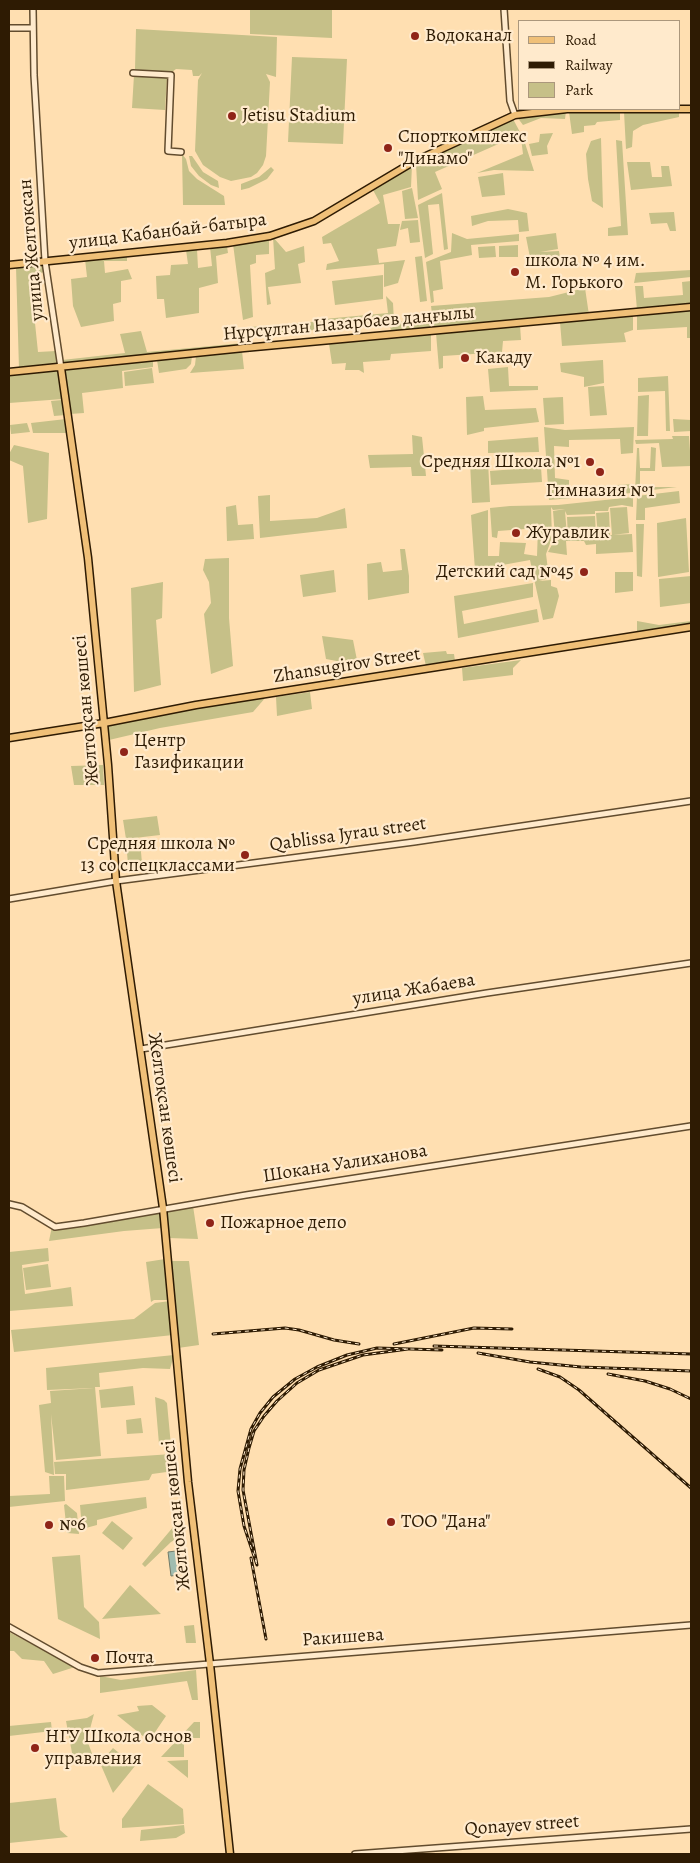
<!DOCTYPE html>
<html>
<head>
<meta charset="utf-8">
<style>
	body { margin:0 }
	#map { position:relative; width:700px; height:1863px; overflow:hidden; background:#ffdfb1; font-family:Alegreya,serif }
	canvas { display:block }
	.frame { position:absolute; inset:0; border:10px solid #2e1b03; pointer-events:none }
	.legend { position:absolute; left:518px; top:20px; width:162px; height:90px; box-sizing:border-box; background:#ffeacc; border:1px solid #ab977c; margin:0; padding:6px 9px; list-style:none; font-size:15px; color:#2e1b03 }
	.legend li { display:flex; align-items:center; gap:10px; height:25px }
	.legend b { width:25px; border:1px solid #ab977c }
</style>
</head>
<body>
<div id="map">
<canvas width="700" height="1863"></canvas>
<div class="frame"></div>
<ul class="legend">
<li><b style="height:6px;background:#f0c078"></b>Road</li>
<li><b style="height:6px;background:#2e1b03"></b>Railway</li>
<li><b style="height:14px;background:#c6c088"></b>Park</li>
</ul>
</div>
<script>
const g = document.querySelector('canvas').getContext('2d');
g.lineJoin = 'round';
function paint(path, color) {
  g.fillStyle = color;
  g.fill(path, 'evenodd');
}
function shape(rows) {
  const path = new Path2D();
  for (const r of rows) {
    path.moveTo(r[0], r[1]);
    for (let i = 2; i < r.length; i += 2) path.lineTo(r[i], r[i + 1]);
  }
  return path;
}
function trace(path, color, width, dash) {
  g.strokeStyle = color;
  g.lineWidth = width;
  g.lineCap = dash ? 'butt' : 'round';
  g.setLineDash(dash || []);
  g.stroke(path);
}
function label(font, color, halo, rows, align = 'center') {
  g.font = font + ' Alegreya,serif';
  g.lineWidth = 4.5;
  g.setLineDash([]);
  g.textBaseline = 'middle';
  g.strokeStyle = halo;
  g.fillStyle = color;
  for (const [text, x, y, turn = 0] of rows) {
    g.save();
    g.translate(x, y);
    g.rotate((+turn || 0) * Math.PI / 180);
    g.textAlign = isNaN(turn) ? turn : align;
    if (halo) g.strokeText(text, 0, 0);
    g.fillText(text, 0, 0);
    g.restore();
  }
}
paint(shape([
	[250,9,332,9,332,38,250,34],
	[136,29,277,37,276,77,266,74,270,82,266,156,263,165,257,173,251,177,231,181,220,177,203,165,195,151,198,80,202,73,199,76,193,76,192,70,176,69,172,72,142,72,135,69],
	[292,57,347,59,343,144,288,142],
	[134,75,167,77,165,110,132,108],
	[566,111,565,119,541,118,523,125,517,117],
	[569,112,620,112,620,120,597,122,595,125,584,126,584,132,572,134],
	[624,112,679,112,679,117,643,125,633,131,632,147,626,149],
	[513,119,521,134,435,172,442,189,418,200,416,164],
	[553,133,547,146,548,154,532,156,529,144,539,142,540,134],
	[523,137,534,171,494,170,477,173,523,154,521,138],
	[601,138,603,208,592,201,588,179,586,154,591,141],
	[616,140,622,141,628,235,608,236,608,228,621,226],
	[182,154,186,159,189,171,197,179,224,196,225,205,183,205],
	[189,156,192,156,203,172,218,181,219,188,211,185,199,176,191,166],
	[627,162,650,162,652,177,662,177,661,166,669,166,672,186,631,190],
	[412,165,411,187,383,195,388,224,400,224,396,246,377,249,379,263,405,260,398,283,384,287,384,264,326,270,327,264,339,261,331,243,323,244,322,237,380,203,373,190],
	[271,167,274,170,267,179,249,188,241,190,241,184,259,177],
	[503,173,505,195,482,197,478,177],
	[412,188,418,218,405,219,402,191],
	[442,193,448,249,444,250,439,204,428,205,433,254,425,258,418,205],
	[508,209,527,213,529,231,519,232,518,220,488,221,472,226,471,216],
	[674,212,676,231,670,231,667,223,651,224,649,213],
	[418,220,420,242,410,243,408,228,400,230,402,221],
	[452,233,467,239,519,234,519,241,471,245,472,255,440,261,443,289,433,291,434,302,431,303,426,262,451,252],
	[556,233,558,249,540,252,559,251,561,265,532,268,526,237],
	[273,237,286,252,304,246,305,262,298,264,301,283,268,287,271,304,267,305,265,273,275,269],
	[269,238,269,254,256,255,256,263,250,265,253,317,243,320,233,244],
	[518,245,518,257,499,257,499,246],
	[227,246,228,253,216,256,218,283,199,288,199,313,166,318,164,299,157,299,156,276,170,275,171,265,188,264,186,250,197,249,198,268,212,266,210,247],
	[495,246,496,257,479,258,478,247],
	[127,255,127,261,104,261,105,273,128,269,132,279,121,281,121,302,113,304,114,321,81,327,73,306,71,279,87,277,85,259],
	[422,256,427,301,420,302,415,257],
	[44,264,45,272,30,275,38,352,56,351,58,366,19,369,16,267],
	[691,270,691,277,634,283,636,273],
	[383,275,383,299,335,305,332,281],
	[691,281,691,305,637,310,635,286,643,286,644,298,683,295,682,282],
	[585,288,589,315,434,329,431,306,549,297],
	[386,296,393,303,394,322,429,320,431,330,391,334,390,321,326,328,324,319,388,313],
	[691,309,691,338,687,338,687,327,637,330,637,314],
	[633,316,633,330,624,333,626,342,562,346,560,322],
	[322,321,323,329,252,337,250,327],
	[520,325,521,340,503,341,502,352,443,356,443,368,439,369,436,333],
	[141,331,147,352,243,343,244,348,63,366,62,360,125,353,120,334],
	[431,333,431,351,391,354,390,360,363,362,364,373,359,370,345,370,346,363,332,364,329,344],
	[242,351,244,369,190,373,195,365,196,356],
	[192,356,191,364,186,369,159,373,157,360],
	[603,360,604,383,584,387,584,377,561,372,560,363],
	[153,361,153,367,122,371,123,388,82,393,84,413,70,414,64,370],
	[508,367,509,386,538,386,538,390,490,392,488,369],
	[152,368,154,383,125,386,124,372],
	[60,371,63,399,9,403,9,375],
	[668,376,670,431,666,431,665,391,638,392,638,378],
	[604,386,607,415,590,416,588,387],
	[649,395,648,436,637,436,638,396],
	[483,396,485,410,536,408,539,422,484,428,484,431,467,435,466,397],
	[563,397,564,424,545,425,543,398],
	[62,400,66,415,54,416,51,401],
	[66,419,69,433,33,433,31,423],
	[673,419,691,420,691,431,674,432],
	[27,423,30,432,11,434,10,425],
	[544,427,565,430,634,427,633,453,621,454,620,439,569,440,569,447,554,446,555,478,569,480,569,488,633,484,631,493,549,500],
	[412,435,422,437,426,476,412,476,411,467,370,468,368,455,413,454],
	[672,436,689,436,691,466,662,467,659,443,636,444,635,440,673,439],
	[538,437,539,452,488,453,488,441],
	[14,445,49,453,47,519,28,523,23,466,9,460,9,454],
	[651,447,656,448,655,471,640,471,640,487,677,487,635,492,637,448,639,448,640,468,650,468],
	[488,461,490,502,472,503,470,462],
	[541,467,542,482,491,485,490,471],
	[679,491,680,503,645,508,645,520,636,520,637,496],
	[270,495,270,521,317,518,345,508,347,528,260,538,258,496],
	[633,497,633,507,622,505,609,507,608,511,595,511,595,514,567,515,565,511,567,536,555,537,553,511,565,509,553,510,551,507,552,538,546,554,549,578,539,581,551,580,551,586,557,588,559,596,553,618,543,620,530,560,475,570,471,515,488,510,488,556,499,556,500,542,526,543,524,554,537,556,538,528,498,531,497,538,492,537,490,508,510,506,558,505],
	[236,505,238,525,253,524,254,539,227,541,226,507],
	[627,507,629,533,612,535,610,508],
	[609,512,610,535,632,534,633,552,596,554,596,544,586,545,584,541,566,541,567,555,548,552,555,539,598,536,596,513],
	[595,516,596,535,568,536,567,517],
	[686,518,689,572,658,577,657,523],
	[636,524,644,524,642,577,637,576],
	[400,549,405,549,409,576,409,593,368,600,367,564,381,562,383,572,402,570],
	[229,558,229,618,233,666,211,674,204,614,211,603,209,582,203,570,205,559],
	[334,570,336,592,303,597,300,575],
	[615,572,633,572,633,591,615,593],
	[691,576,691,603,660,607,659,579],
	[163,582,162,618,156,620,161,685,134,692,131,588],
	[533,583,533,597,462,611,464,624,537,609,539,622,458,638,454,596],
	[637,621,659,625,691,621,691,626,637,634],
	[322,636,353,640,358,665,326,659],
	[446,651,447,654,454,654,455,661,426,666,423,653],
	[521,660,513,668,513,675,463,681,462,668],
	[310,692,312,709,277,716,276,697],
	[266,697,253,712,160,728,109,740,107,724],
	[103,765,104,785,74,785,71,766],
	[157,816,160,835,126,839,123,820],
	[140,841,142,863,128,864,126,842],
	[193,1206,198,1239,168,1238,166,1211],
	[162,1210,163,1228,124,1231,49,1241,52,1226],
	[48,1248,49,1261,22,1265,25,1294,71,1287,73,1306,9,1311,9,1252],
	[165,1259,169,1300,154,1300,151,1302,146,1262],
	[169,1261,189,1261,199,1345,178,1348],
	[48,1264,51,1287,26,1290,23,1268],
	[170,1301,173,1335,14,1352,11,1330,134,1319,155,1303],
	[174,1355,170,1369,143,1368,99,1373,100,1387,95,1387,101,1456,56,1460,51,1414,54,1475,45,1472,39,1405,51,1403,50,1391,94,1388,47,1390,46,1368],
	[133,1386,135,1405,101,1408,99,1390],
	[155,1397,164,1400,167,1403,171,1446,159,1444],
	[141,1418,143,1433,127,1434,126,1420],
	[172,1454,174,1471,152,1474,149,1480,66,1490,66,1474,55,1474,54,1462],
	[49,1476,64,1476,65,1501,9,1507,9,1496,50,1494],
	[146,1497,147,1508,97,1520,97,1525,82,1529,80,1505],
	[66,1504,77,1513,79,1534,67,1533,64,1505],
	[112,1521,133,1538,123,1550,102,1533],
	[174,1526,183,1535,171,1542,145,1567,142,1564],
	[80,1555,84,1607,99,1622,100,1639,58,1619,52,1557],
	[130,1585,161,1614,102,1619],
	[194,1625,196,1643,186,1643,184,1626],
	[9,1632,75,1667,53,1674,44,1661,22,1659,14,1651,9,1651],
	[196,1670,198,1700,192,1700,187,1681,100,1693,100,1676,121,1680],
	[152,1705,166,1716,149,1741,117,1715,139,1711,137,1706],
	[94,1714,87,1740,94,1759,73,1758,66,1721,87,1718],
	[51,1722,52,1731,9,1736,9,1726],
	[194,1722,200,1722,200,1738,184,1738,184,1757,161,1757],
	[113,1748,135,1766,113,1793,100,1763],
	[188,1760,188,1778,167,1761],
	[148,1784,183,1809,184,1824,122,1828,122,1819],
	[56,1798,60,1830,68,1837,9,1843,9,1803],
	[184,1825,185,1833,176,1838,140,1841,141,1830]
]), '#c6c088');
const water = shape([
	[176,1551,179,1575,171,1576,168,1552,176,1551]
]);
paint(water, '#a0bcaf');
trace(water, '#727c6a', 1);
const minor = shape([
	[33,9,34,75,45,261,61,368],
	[504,9,510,101,515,115],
	[9,28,33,28],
	[133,73,171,75,168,151,181,152],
	[9,899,116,881,414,842,691,801],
	[141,1049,487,993,691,963],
	[9,1204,22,1207,55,1227,84,1223,246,1195,691,1126],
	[9,1627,80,1667,98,1673,691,1625],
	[355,1854,691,1829]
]);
const major = shape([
	[9,265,227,243,270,236,314,221,413,162,515,115,567,109,691,109],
	[61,368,88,558,108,765,116,881,163,1208,188,1482,210,1664,230,1854],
	[9,372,244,348,691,307],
	[9,738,104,723,196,705,691,627]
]);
trace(minor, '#624c2e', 8);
trace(major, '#2e1b03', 9);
trace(minor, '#ffeacc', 5);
trace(major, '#f0c078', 6);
const rail = shape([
	[213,1334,285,1328,299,1330,334,1340,359,1344],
	[394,1344,474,1328,512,1329],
	[434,1346,691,1354],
	[408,1349,363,1355,319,1370,297,1383,277,1401,264,1416,254,1431,249,1448,244,1470,243,1490,257,1565,244,1526,238,1491,240,1469,251,1429,260,1413,273,1397,295,1379,317,1367,347,1355,377,1348,442,1350],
	[478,1353,530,1362,581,1367,691,1371],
	[538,1369,560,1377,579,1390,691,1488],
	[608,1374,645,1381,670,1389,691,1399],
	[251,1558,266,1639]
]);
trace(rail, '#2e1b03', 3);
trace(rail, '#ffeacc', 1, [4]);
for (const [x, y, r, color] of [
	[415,36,5,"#8f2418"],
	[232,116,5,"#8f2418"],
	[388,148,5,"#8f2418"],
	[515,272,5,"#8f2418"],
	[465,358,5,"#8f2418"],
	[590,462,5,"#8f2418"],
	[600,472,5,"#8f2418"],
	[516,533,5,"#8f2418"],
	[584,572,5,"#8f2418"],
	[124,752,5,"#8f2418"],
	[245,855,5,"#8f2418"],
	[210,1223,5,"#8f2418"],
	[391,1522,5,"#8f2418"],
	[49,1525,5,"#8f2418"],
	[95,1658,5,"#8f2418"],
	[35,1748,5,"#8f2418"]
]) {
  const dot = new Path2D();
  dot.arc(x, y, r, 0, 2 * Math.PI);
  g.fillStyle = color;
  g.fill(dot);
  trace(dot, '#ffeacc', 2);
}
label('19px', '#2e1b03', '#ffeacc', [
	["Водоканал",425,36],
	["Jetisu Stadium",242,116],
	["Спорткомплекс",398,137],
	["\"Динамо\"",398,159],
	["школа № 4 им.",525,261],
	["М. Горького",525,283],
	["Какаду",475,358],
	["Средняя Школа №1",580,462,"right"],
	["Гимназия №1",600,491,"center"],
	["Журавлик",526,533],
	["Детский сад №45",574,572,"right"],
	["Центр",134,741],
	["Газификации",134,763],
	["Средняя школа №",235,844,"right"],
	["13 со спецклассами",235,866,"right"],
	["Пожарное депо",220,1223],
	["ТОО \"Дана\"",401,1522],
	["№6",59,1525],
	["Почта",105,1658],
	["НГУ Школа основ",45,1737],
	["управления",45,1759]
], 'left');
label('19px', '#2e1b03', '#ffeacc', [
	["улица Кабанбай-батыра",168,232,-7],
	["улица Желтоксан",32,250,-95],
	["Нұрсұлтан Назарбаев даңғылы",349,324,-5],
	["Zhansugirov Street",347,666,-9],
	["Желтоқсан көшесі",87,710,-95],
	["Qablissa Jyrau street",348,835,-8],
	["улица Жабаева",414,990,-9],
	["Желтоқсан көшесі",164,1108,82],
	["Шокана Уалиханова",345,1164,-9],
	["Желтоқсан көшесі",177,1515,-96],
	["Ракишева",343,1638,-4],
	["Qonayev street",522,1826,-4]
]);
</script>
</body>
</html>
